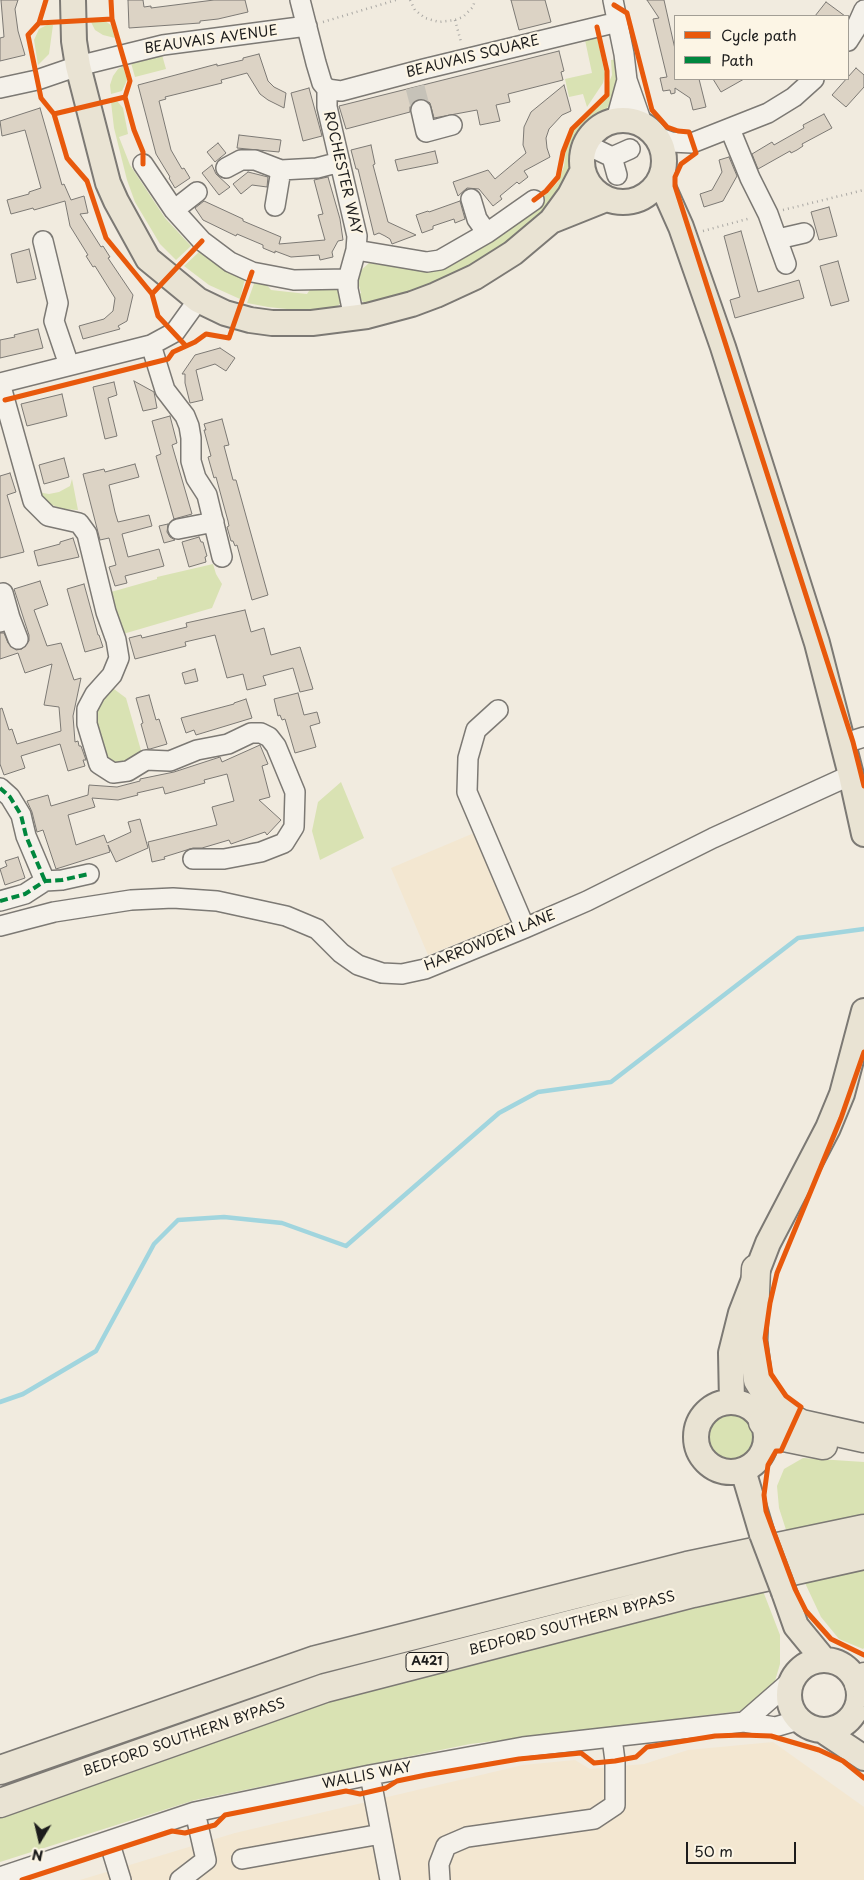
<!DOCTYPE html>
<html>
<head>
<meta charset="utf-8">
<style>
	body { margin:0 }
	#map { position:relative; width:864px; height:1880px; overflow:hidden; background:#f1ebdf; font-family:"Playpen Sans",sans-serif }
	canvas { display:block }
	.legend { position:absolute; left:674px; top:15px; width:175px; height:65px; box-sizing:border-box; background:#fcf5e5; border:1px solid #a29e95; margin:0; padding:6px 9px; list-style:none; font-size:15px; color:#1c1c1c }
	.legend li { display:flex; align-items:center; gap:10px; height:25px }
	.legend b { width:25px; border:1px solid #a29e95 }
	.north { position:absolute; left:15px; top:1815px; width:50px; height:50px; -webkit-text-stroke:4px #fcf5e5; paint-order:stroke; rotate:189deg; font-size:14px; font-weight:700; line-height:20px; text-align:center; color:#1c1c1c }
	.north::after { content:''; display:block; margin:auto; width:18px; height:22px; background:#1c1c1c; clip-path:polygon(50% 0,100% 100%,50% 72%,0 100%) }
	.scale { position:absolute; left:686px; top:1842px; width:110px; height:22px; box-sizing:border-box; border:2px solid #1c1c1c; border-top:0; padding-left:6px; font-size:15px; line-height:18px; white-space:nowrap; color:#1c1c1c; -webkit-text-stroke:4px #fcf5e5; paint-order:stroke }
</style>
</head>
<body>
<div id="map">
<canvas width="864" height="1880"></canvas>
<ul class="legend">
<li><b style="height:6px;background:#e8590c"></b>Cycle path</li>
<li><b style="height:6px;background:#00873e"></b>Path</li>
</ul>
<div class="north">N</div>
<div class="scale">50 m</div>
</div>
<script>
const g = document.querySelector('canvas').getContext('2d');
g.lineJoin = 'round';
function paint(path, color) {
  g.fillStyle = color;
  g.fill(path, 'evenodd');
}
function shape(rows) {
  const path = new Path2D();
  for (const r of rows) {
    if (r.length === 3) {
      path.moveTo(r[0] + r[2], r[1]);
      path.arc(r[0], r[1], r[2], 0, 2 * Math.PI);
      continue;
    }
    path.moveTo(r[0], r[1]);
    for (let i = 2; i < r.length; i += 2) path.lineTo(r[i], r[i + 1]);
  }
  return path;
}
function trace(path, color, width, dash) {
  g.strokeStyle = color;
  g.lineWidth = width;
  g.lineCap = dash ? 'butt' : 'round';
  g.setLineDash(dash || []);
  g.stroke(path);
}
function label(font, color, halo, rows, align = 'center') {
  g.font = font + ' "Playpen Sans",sans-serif';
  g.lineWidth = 4.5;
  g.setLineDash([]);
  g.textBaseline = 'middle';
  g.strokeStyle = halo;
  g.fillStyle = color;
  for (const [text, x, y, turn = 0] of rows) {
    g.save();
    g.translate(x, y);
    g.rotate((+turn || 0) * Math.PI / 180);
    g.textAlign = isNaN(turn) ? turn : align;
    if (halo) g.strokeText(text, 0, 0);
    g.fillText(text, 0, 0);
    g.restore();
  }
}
paint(shape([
	[474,833,510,922,428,955,391,868],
	[773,1742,864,1807,864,1880,80,1880,235,1833,523,1765,575,1760,590,1769,644,1764,688,1750]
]), '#f3e7d1');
paint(shape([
	[105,21,111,25,115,38,103,35,95,30,91,22],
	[47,25,53,25,49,54,38,65,34,40,39,29],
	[597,37,605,74,603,83,587,107,583,94,569,97,565,79,592,73,585,40],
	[162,55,166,69,135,77,131,63],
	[619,59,620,69,614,98,605,111,582,134,575,151,574,164,555,199,499,253,450,284,372,303,363,302,358,295,361,293,358,282,358,273,369,263,381,265,382,260,410,268,433,272,470,254,509,231,558,182,564,166,566,148,574,128,595,108,604,95,612,75,611,60],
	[123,66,127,80,122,91,111,94,110,85,113,76,118,69],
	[117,101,123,108,128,134,119,137,130,165,165,218,191,246,176,260,160,244,135,202,127,180,114,128,111,102],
	[199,252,211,261,245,279,240,299,209,285,184,266],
	[255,281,266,284,271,290,307,294,313,285,339,288,342,302,334,309,306,311,268,307,247,303],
	[72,479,78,510,63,509,52,505,46,501,39,490,43,493,49,494,59,492,70,486],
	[213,564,216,574,222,584,212,608,123,634,111,592,157,579,157,577],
	[110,686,126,698,142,754,124,763,112,764,105,756,95,721,96,710,100,701],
	[341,782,364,838,320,860,312,831,318,802],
	[731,1438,24],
	[803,1458,864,1462,864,1516,787,1533,779,1508,777,1486,784,1469],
	[864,1569,864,1648,863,1649,839,1639,821,1617,805,1583],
	[763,1591,780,1635,780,1664,772,1691,741,1711,470,1744,195,1800,0,1862,0,1809,329,1696,702,1604]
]), '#d9e2b3');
trace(shape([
	[0,1402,23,1394,96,1351,154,1244,178,1220,224,1217,282,1223,346,1246,499,1113,538,1092,611,1082,798,938,864,929]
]), '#a1d5de', 4.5);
const building = shape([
	[1,0,18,0,15,9,18,31,25,55,0,61,0,38,4,37,1,0],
	[128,0,143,0,144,7,151,6,151,8,214,0,245,0,248,12,218,19,200,21,200,23,129,28,128,0],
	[511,0,545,0,551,22,519,30,511,0],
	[647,0,664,0,675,49,675,79,699,79,706,107,693,110,690,98,675,88,675,93,671,94,670,90,663,91,660,78,667,77,653,19,659,18,647,0],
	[826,2,845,16,815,16,826,2],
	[559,51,564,71,561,72,563,80,508,94,510,102,496,105,500,121,480,125,477,110,434,118,430,103,425,99,419,99,413,102,410,107,410,112,346,129,339,106,559,51],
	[259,54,268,81,274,87,286,93,284,108,268,100,260,94,247,73,221,80,222,83,165,97,166,99,159,101,171,150,182,169,184,168,190,178,175,188,169,178,170,177,156,154,138,85,217,64,217,66,243,60,243,58,259,54],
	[856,68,864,75,864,87,846,107,832,95,856,68],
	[713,79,744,79,721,92,713,79],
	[564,85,571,111,562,115,549,129,546,138,547,148,550,157,524,171,528,177,519,184,517,182,500,196,502,199,493,206,479,189,467,188,458,196,453,182,488,170,495,179,526,153,523,145,524,127,531,112,564,85],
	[309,88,322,136,303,141,291,93,309,88],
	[40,108,62,185,64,184,71,200,84,196,88,213,80,214,101,247,103,246,110,257,108,258,133,295,127,321,118,326,120,329,83,339,79,326,104,319,113,311,115,298,95,266,93,267,86,256,88,255,70,226,65,201,34,210,33,208,11,214,7,200,29,194,29,192,41,188,25,130,2,136,0,121,40,108],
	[824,114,832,128,802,144,803,146,797,150,791,153,790,151,758,169,752,154,772,142,774,145,804,128,803,125,824,114],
	[239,135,281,140,279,152,237,148,239,135],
	[218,143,226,153,215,162,207,152,218,143],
	[371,145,375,164,373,165,388,222,416,235,392,244,390,239,385,236,379,233,374,235,358,169,356,169,351,150,371,145],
	[435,151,438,163,398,171,395,160,435,151],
	[729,157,737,176,723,201,704,207,700,194,712,190,722,172,719,160,729,157],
	[212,165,216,174,230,187,219,195,202,173,212,165],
	[248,172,268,177,267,187,252,185,241,194,233,184,248,172],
	[328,177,340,219,343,240,338,241,332,252,333,257,320,260,319,255,291,257,275,251,275,253,263,248,263,245,237,234,236,236,203,220,195,208,204,201,243,219,243,221,281,237,279,244,325,240,318,215,323,214,314,180,328,177],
	[460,201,465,219,455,223,454,219,433,226,433,229,422,233,416,215,428,211,429,212,460,201],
	[829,207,837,236,819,240,811,212,829,207],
	[741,231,758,292,799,280,804,298,735,318,730,300,740,297,724,236,741,231],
	[29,249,36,279,17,283,11,254,29,249],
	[838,261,849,301,831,306,820,266,838,261],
	[38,329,43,348,0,358,0,340,15,337,14,335,38,329],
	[220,348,235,358,226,371,215,364,196,370,203,400,190,403,185,383,185,374,182,374,195,355,220,348],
	[134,381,154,392,157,408,143,411,134,381],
	[114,382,117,395,108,398,117,436,105,439,93,387,114,382],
	[62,394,67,416,27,426,21,404,62,394],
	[170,416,177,443,172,445,192,514,174,519,156,456,161,454,152,421,170,416],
	[222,419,229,445,224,446,233,480,236,480,268,595,252,600,237,545,235,546,233,541,231,541,227,527,229,526,228,521,216,477,214,478,208,457,211,456,204,430,206,430,204,424,222,419],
	[64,458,69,477,44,484,39,465,64,458],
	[135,464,139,477,109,485,115,512,118,522,149,515,152,526,122,534,128,557,159,549,164,566,125,576,127,583,115,586,109,567,116,565,109,538,100,540,83,474,104,469,105,472,135,464],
	[10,473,16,492,7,495,24,552,0,558,0,476,10,473],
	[168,524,167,532,170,537,175,540,164,543,159,526,168,524],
	[199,537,201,542,203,542,207,556,205,557,206,562,189,567,182,542,199,537],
	[73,538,79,557,38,566,34,551,60,544,60,542,73,538],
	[40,581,48,605,34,610,47,646,61,643,74,680,81,678,73,716,75,742,78,741,79,746,81,746,86,760,83,760,85,766,68,771,60,744,21,756,25,768,4,775,0,764,0,709,2,708,9,730,12,729,17,744,61,731,59,707,44,705,52,664,25,673,18,653,0,659,0,633,4,633,8,643,16,650,22,649,29,641,29,635,14,589,40,581],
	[84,584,98,635,99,635,103,647,85,652,67,589,84,584],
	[245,610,251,632,264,628,271,655,300,647,313,689,300,692,293,668,263,676,266,685,247,690,243,674,227,678,215,635,185,642,186,646,135,659,129,638,141,635,142,638,187,627,186,623,245,610],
	[195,669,198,681,185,684,182,673,195,669],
	[298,693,304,715,317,712,320,723,310,726,316,747,295,753,285,719,282,720,280,715,278,716,274,699,298,693],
	[149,695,156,720,159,719,167,744,150,749,148,749,141,724,143,723,136,698,149,695],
	[246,699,252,718,196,735,194,730,186,733,181,718,234,704,234,703,246,699],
	[260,745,268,764,262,766,270,797,259,800,281,820,267,835,265,832,231,844,229,840,202,848,193,848,164,857,165,859,152,862,148,842,217,825,212,807,234,801,227,774,204,780,205,783,165,794,163,787,137,793,138,795,118,800,92,798,95,807,68,815,76,845,104,835,107,843,131,832,128,822,140,819,148,848,116,862,108,845,110,852,56,869,43,830,37,832,32,812,27,801,48,795,51,806,88,795,89,785,117,787,140,781,140,779,174,772,220,757,222,762,260,745],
	[18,857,25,878,5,885,0,869,7,866,5,861,18,857]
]);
paint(building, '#dcd3c5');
trace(building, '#7c7974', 1);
trace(shape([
	[415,87,421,110]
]), '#c6c2b8', 19, [19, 9]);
const minor = shape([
	[300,0,316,63,322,83,327,89,327,107,357,236,356,250,348,279,348,289,354,318],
	[613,0,624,54,627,80,642,123],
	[848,41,855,30,864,10],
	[0,88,37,80,78,66,163,45,307,26],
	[327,89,341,91,424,69,618,22],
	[421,110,426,132,452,125],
	[616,120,627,80],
	[730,129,750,178,768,214,786,264],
	[657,137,671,142,692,143,768,113,794,97,814,79],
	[585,144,612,157],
	[143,164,174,210,202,241,230,262,252,272,294,280,348,279],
	[226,168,241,160,255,160,281,170,317,168,340,162],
	[617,175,612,157,630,149],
	[471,199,477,219,487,233],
	[275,206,281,170],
	[174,210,197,192],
	[778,239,804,233],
	[43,241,58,303,54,321,69,365],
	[356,250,427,262,440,260,487,233,534,200],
	[151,345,165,390,185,416,189,426,191,438,191,461,196,478,207,495,222,557],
	[0,383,33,501,48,516,79,523,87,534,106,612,116,640,119,658,112,675,95,694,87,709,87,724,99,764,113,773,128,771,146,760,170,761,197,750,228,744,251,733,261,733,269,737,276,746,295,792,294,827,284,843,261,852,224,859,193,859],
	[0,383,151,345,175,332,198,300],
	[178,529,214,522],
	[3,593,10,618],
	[0,622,10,618,18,639],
	[498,710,476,730,468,758,467,792,525,928],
	[842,744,864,737],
	[0,788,10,797,21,815,26,836,45,881],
	[0,901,25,894,45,881,62,880,89,874],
	[0,926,54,912,131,900,173,898,217,901,286,916,317,929,341,953,358,965,382,973,402,974,425,969,525,928,587,901,713,838,851,775],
	[744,1722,791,1681],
	[370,1775,390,1880],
	[109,1841,121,1880],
	[242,1859,381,1834],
	[0,1877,195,1812,370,1775,523,1747,744,1722,775,1727,799,1720],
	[180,1880,206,1860,195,1812],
	[440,1880,439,1864,446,1846,467,1837,594,1819,615,1805,615,1761,612,1738]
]);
const major = shape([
	[73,0,74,41,78,66,108,183,116,201,148,259,198,300,225,313,250,320,272,323,312,323,367,316,412,304,436,295,475,277,513,253,551,221,570,195,583,170],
	[623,161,41],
	[660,180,681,227,723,347,817,643,851,775,864,834],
	[551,221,606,199],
	[732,1402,731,1353,741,1313,768,1243,828,1128,842,1094,864,1011],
	[731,1437,35],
	[743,1470,762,1534],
	[784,1592,796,1626,824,1660],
	[824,1695,35],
	[822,1730,864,1758]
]);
const highway = shape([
	[756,1269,753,1341,758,1380,775,1407,794,1420,801,1424,864,1438],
	[763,1422,779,1436,823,1445],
	[859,1684,864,1677],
	[0,1770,316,1660,687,1566,864,1529],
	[0,1803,325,1688,693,1593,864,1555]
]);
trace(minor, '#7c7974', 22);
trace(major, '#7c7974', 28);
trace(highway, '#7c7974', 31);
trace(shape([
	[410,0,415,10,425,18,439,22,455,20,463,17,473,7,475,0],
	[455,20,461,42],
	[323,22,396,0],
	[783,210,864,190],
	[703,231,751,218]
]), '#aaa8a4', 2.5, [1, 4]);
trace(minor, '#f4f1ea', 19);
trace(major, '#e9e3d3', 24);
trace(highway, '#e9e3d3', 28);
const majorBridge = shape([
	[762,1534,784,1592]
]);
trace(majorBridge, '#7c7974', 28, []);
trace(majorBridge, '#e9e3d3', 24);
trace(shape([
	[0,788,10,797,21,815,26,836,45,881],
	[0,901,25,894,45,881,62,880,89,874]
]), '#00873e', 4, [8, 4]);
trace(shape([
	[46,0,39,23,28,35,41,98,54,114,67,158,87,181,106,238,152,294,158,316,186,346],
	[111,0,112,19,130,81,125,97,134,130,143,152,143,164],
	[614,5,627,13,652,110,667,127,678,131,689,132,696,153,681,164,675,177,675,186,853,742,864,786],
	[39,23,112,19],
	[54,114,125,97],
	[534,200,546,191,558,177,563,152,572,129,607,95,607,71,597,27],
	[152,294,202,241],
	[5,400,168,359,173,352,195,342,206,334,229,338,252,272],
	[864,1052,841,1118,777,1273,770,1303,765,1338,771,1374,786,1396,801,1407,781,1451,776,1451,768,1465,764,1495,766,1511,795,1589,806,1611,831,1639,864,1655],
	[22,1880,172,1831,185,1833,215,1825,225,1815,346,1791,360,1794,386,1788,397,1781,426,1775,519,1759,581,1753,594,1763,615,1761,636,1757,647,1747,715,1736,742,1735,771,1736,819,1750,843,1761,864,1778]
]), '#e8590c', 5);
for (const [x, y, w] of [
	[427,1662,42]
]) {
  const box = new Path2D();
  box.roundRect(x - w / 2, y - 9.5, w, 19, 4);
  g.fillStyle = '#fcf5e5';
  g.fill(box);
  trace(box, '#1c1c1c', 1);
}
label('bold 12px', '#1c1c1c', null, [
	["A421",427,1662]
]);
label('14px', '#1c1c1c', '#fcf5e5', [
	["BEAUVAIS AVENUE",211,40,-8],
	["BEAUVAIS SQUARE",473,57,-14],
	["ROCHESTER WAY",342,173,77],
	["HARROWDEN LANE",490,941,-22],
	["BEDFORD SOUTHERN BYPASS",572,1624,-15],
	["BEDFORD SOUTHERN BYPASS",184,1738,-19],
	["WALLIS WAY",367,1776,-11]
]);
</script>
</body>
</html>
